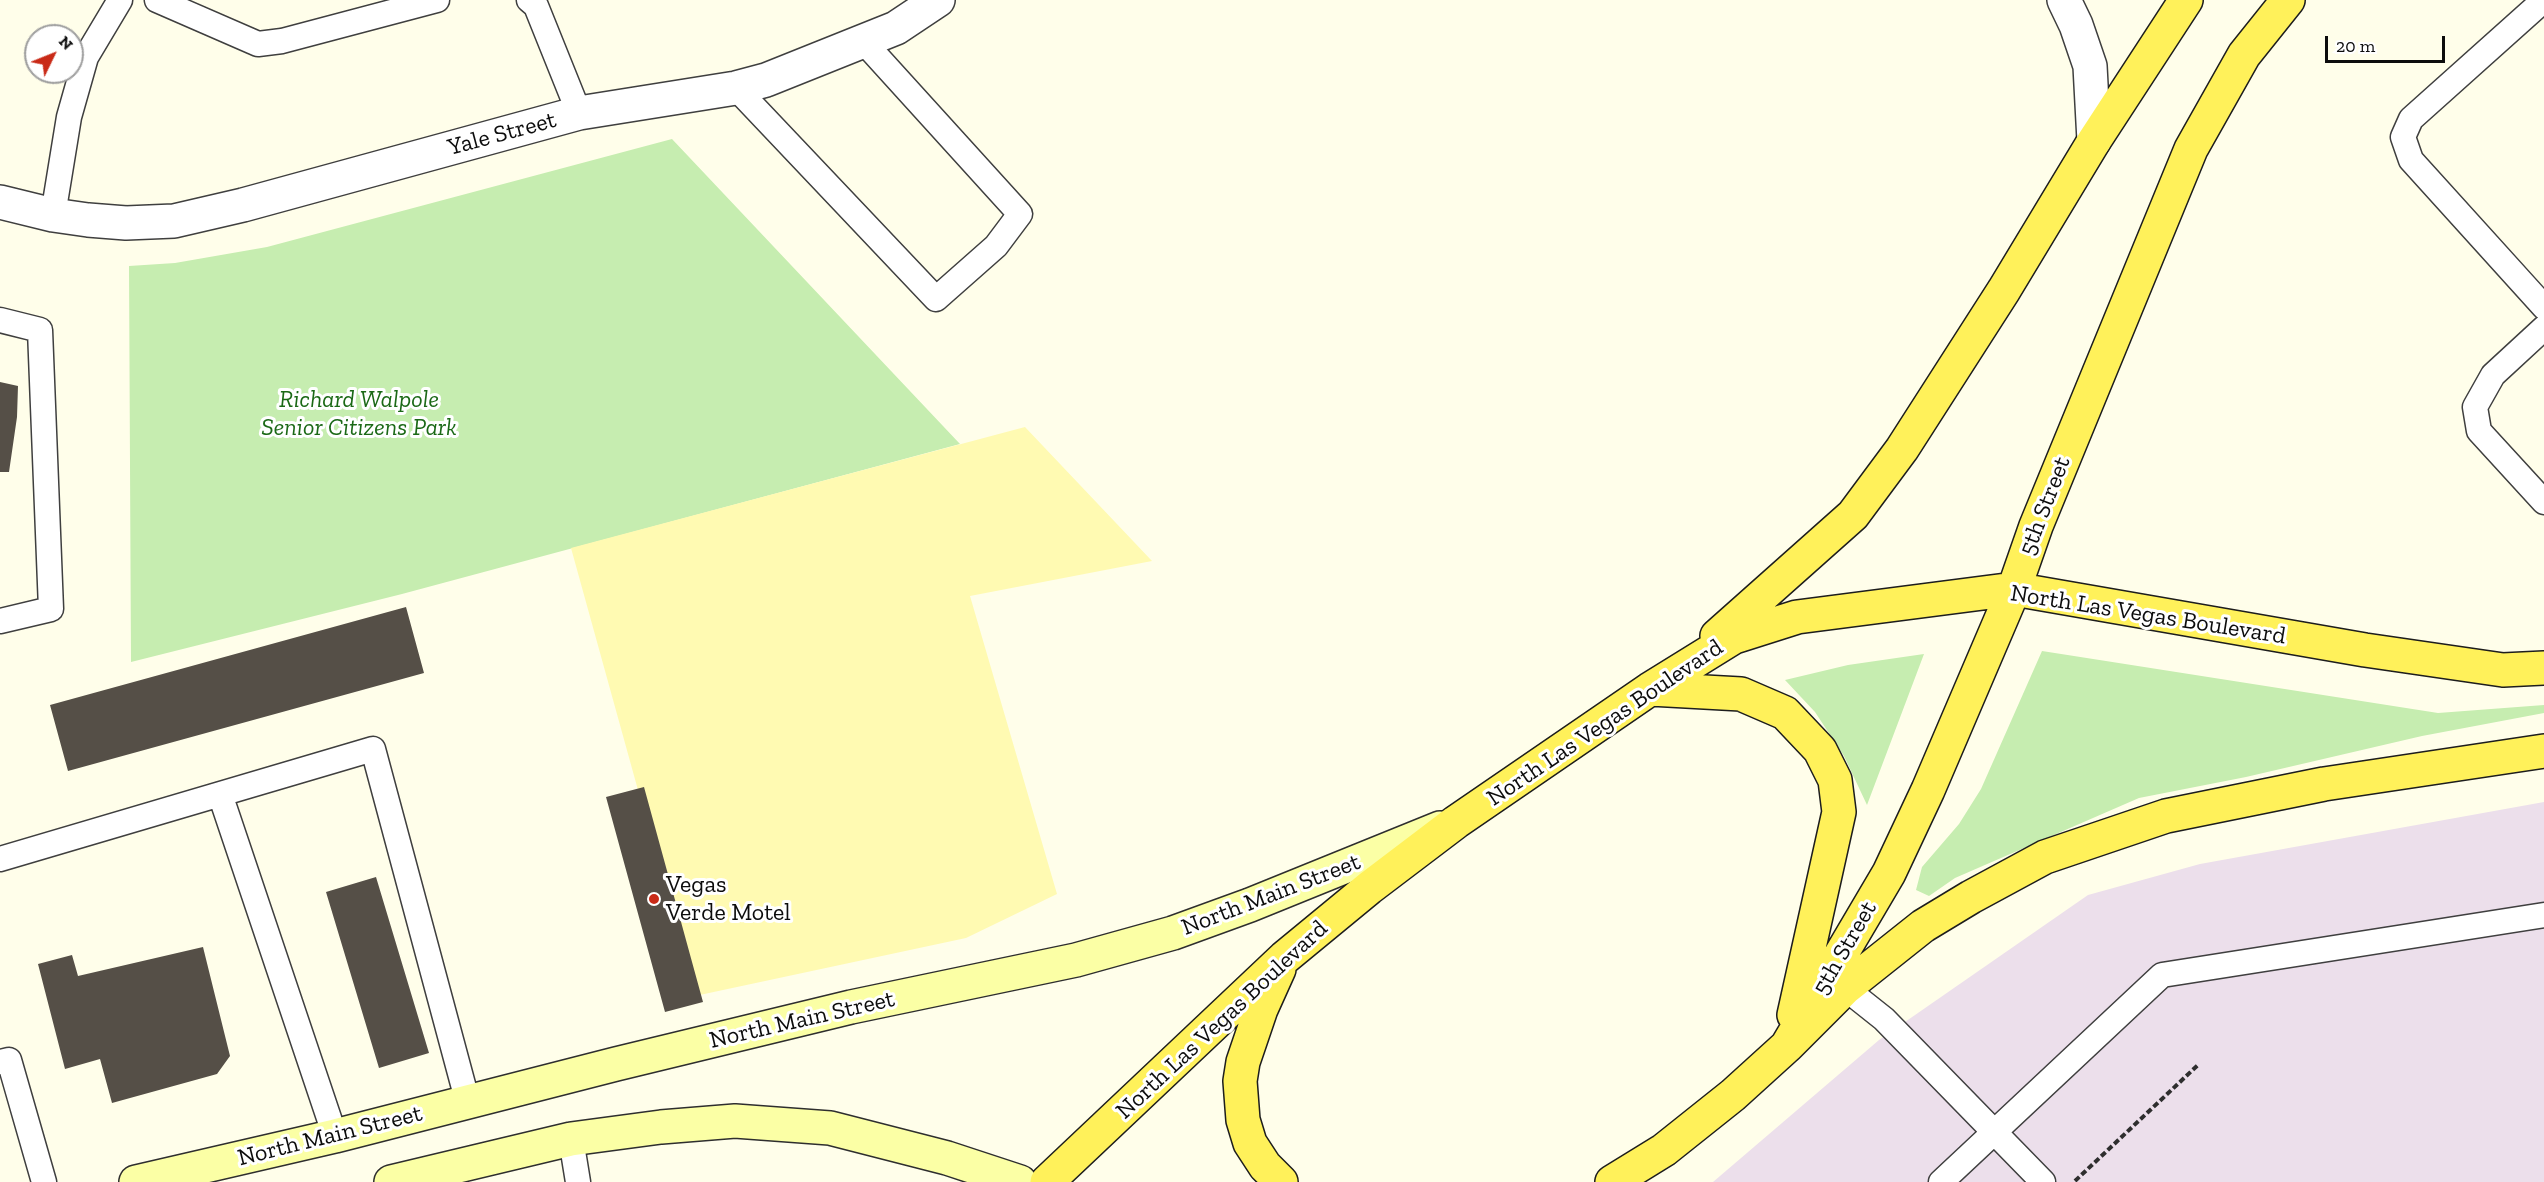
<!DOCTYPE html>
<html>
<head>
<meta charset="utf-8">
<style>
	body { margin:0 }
	#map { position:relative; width:2544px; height:1182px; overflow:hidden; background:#fffeea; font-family:"Zilla Slab",serif }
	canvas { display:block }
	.north { position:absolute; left:24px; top:24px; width:60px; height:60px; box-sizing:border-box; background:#fff; border:2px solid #9e9e9e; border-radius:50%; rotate:47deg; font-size:16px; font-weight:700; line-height:24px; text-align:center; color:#0c0c0c }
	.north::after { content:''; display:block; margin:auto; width:21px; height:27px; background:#c92a17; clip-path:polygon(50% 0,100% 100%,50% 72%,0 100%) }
	.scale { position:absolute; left:2325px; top:36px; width:120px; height:27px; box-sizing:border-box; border:3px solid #0c0c0c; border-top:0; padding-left:8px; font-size:18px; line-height:21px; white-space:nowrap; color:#0c0c0c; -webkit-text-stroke:4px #fff; paint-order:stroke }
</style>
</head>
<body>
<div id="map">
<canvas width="2544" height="1182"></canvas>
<div class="north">N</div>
<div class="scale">20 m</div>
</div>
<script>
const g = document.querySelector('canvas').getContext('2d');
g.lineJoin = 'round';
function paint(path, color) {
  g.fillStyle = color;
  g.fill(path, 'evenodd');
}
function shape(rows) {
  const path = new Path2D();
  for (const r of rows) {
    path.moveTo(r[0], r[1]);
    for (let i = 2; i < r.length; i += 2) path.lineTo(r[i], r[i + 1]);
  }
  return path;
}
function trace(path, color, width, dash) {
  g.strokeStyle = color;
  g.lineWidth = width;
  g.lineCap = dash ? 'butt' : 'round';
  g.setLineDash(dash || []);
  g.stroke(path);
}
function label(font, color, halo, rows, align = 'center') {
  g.font = font + ' "Zilla Slab",serif';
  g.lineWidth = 6;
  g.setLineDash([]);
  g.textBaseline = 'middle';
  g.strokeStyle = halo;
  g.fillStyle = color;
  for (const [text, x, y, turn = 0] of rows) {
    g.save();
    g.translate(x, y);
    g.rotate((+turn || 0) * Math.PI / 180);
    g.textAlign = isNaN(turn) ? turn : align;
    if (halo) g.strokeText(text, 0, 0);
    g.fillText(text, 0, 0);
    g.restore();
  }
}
paint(shape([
	[2544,802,2544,1182,1713,1182,1879,1040,2088,895,2200,864]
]), '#ecdfeb');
paint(shape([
	[672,139,960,444,402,594,131,662,129,266,175,263,267,247],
	[2042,651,2438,713,2544,705,2544,713,2422,736,2246,777,2139,798,1955,878,1929,896,1916,890,1922,867,1959,824,1981,789],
	[1924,654,1867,805,1844,756,1815,712,1785,680,1848,665]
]), '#c6edb0');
paint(shape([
	[1025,427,1152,561,970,596,1057,894,966,938,695,996,571,548]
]), '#fffab2');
paint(shape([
	[0,382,18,386,17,417,9,472,0,472],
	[406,607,424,673,68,771,50,705],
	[644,787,703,1002,665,1012,606,797],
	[376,877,429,1053,379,1068,326,892],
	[203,947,230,1056,217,1074,112,1103,100,1059,65,1069,38,964,72,955,78,976]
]), '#554f47');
const service = shape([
	[157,0,258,44,282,41,437,0],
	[529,0,536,6,579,113],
	[2544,0,2411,119,2403,137,2411,160,2544,307],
	[736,88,936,299,996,246,1020,214,863,41],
	[53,215,69,117,86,57,120,0],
	[0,320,40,330,51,609,0,621],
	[2544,328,2493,375,2475,407,2479,431,2544,502],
	[220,794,335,1136],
	[0,859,373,749,468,1103],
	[1845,988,1884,1019,2043,1182],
	[0,1062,9,1060,44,1182],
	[571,1139,578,1182],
	[1941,1182,2162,975,2544,915]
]);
const minor = shape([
	[2064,0,2076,25,2090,66,2094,141],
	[0,202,53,215,88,220,126,223,174,221,243,205,579,113,736,88,766,80,896,28,938,0]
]);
const secondary = shape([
	[136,1182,335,1136,616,1064,851,1007,1076,960,1173,933,1250,905,1440,828],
	[391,1182,571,1139,661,1127,735,1121,830,1128,947,1158,1020,1182]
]);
const primary = shape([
	[1717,636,1853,515,1902,449,2004,290,2094,141,2186,0],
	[1650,689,1741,694,1785,713,1820,750,1835,780,1839,812,1794,1015],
	[1279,969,1261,1009,1243,1062,1240,1081,1243,1120,1250,1143,1265,1166,1281,1182],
	[1787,1046,1889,873,1928,790,2014,589,2036,526,2191,149,2244,55,2288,0],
	[1047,1182,1284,958,1369,888,1456,822,1650,689,1734,637,1797,617,2014,589,2365,650,2503,670,2544,668],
	[1612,1182,1664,1150,1733,1095,1787,1046,1845,988,1923,926,1971,897,2045,857,2166,816,2324,784,2544,751]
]);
trace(service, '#3f3f3f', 27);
trace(minor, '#3f3f3f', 36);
trace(secondary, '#2e2e2e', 36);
trace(primary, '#1d1d1d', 36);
trace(shape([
	[2075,1181,2199,1064]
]), '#2e2e2e', 4, [6, 3]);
trace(service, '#fff', 24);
trace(minor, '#fff', 33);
trace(secondary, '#fbffa5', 33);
trace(primary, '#fff15a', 33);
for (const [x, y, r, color] of [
	[654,899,6,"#c92a17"]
]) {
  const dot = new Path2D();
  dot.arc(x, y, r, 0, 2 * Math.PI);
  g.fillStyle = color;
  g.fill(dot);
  trace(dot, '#fff', 2);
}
label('24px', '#0c0c0c', '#fff', [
	["Yale Street",502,134,-15],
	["5th Street",2045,506,-69],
	["North Las Vegas Boulevard",2148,615,9],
	["North Las Vegas Boulevard",1605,723,-34],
	["North Main Street",1271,895,-21],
	["5th Street",1845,948,-60],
	["North Main Street",802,1020,-13],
	["North Las Vegas Boulevard",1222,1020,-43],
	["North Main Street",330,1136,-14]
]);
label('italic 24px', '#1b6916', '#fff', [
	["Richard Walpole",359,400],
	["Senior Citizens Park",359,428]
]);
label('24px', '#0c0c0c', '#fff', [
	["Vegas",666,885],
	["Verde Motel",666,913]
], 'left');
</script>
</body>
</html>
